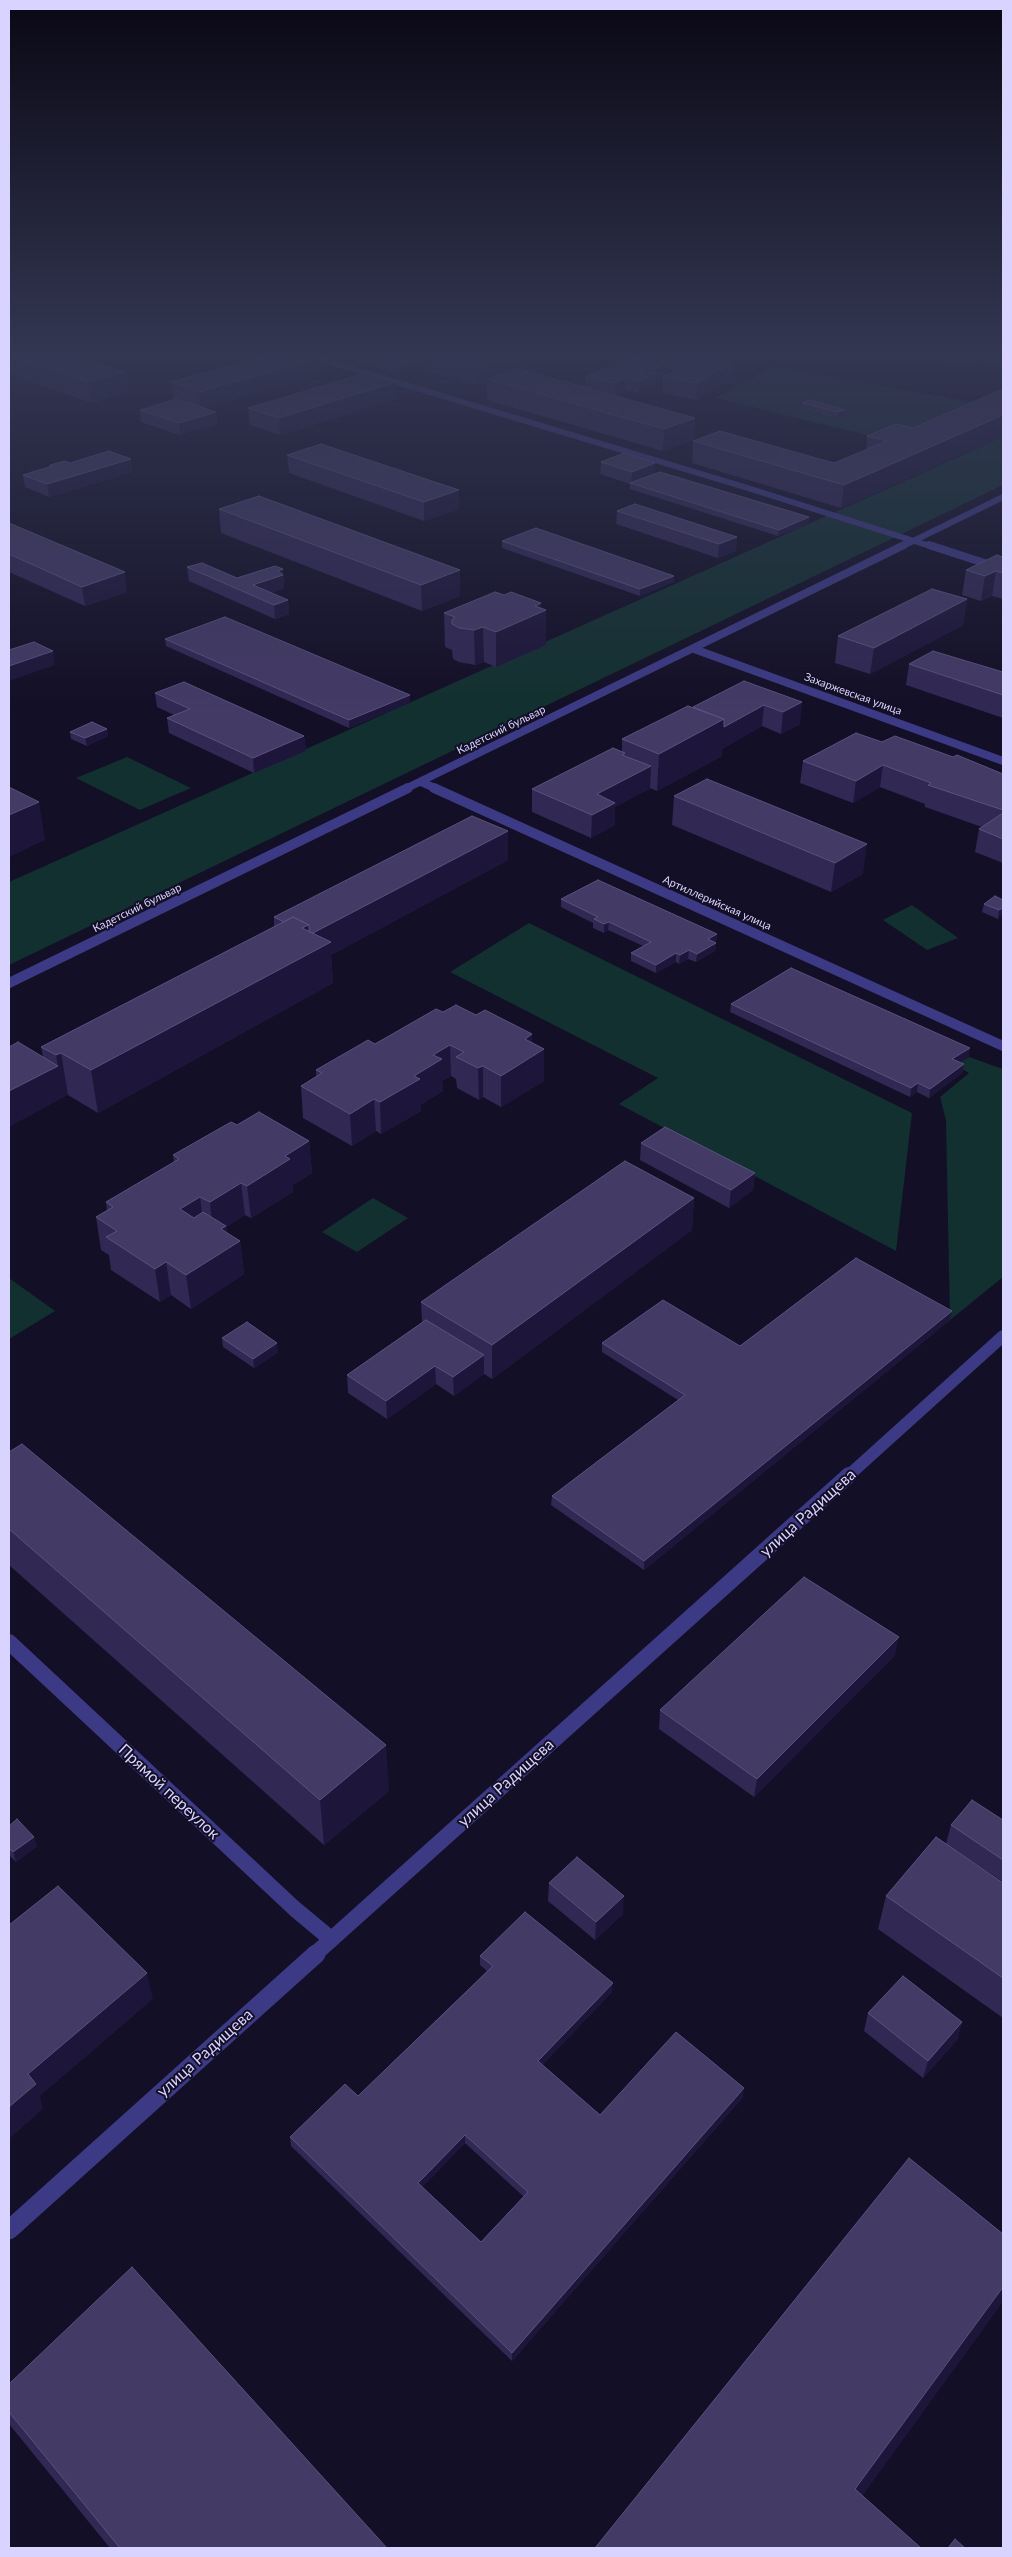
<!DOCTYPE html>
<html>
<head>
<meta charset="utf-8">
<style>
	body { margin:0 }
	#map { position:relative; width:1012px; height:2557px; overflow:hidden; background:#130f26; font-family:Lato,sans-serif }
	canvas { display:block }
	.frame { position:absolute; inset:0; border:10px solid #d9d4ff; pointer-events:none }
</style>
</head>
<body>
<div id="map">
<canvas width="1012" height="2557"></canvas>
<div class="frame"></div>
</div>
<script>
const g = document.querySelector('canvas').getContext('2d');
g.lineJoin = 'round';
function paint(path, color) {
  g.fillStyle = color;
  g.fill(path, 'evenodd');
}
function shape(rows) {
  const path = new Path2D();
  for (const r of rows) {
    path.moveTo(r[0], r[1]);
    for (let i = 2; i < r.length; i += 2) path.lineTo(r[i], r[i + 1]);
  }
  return path;
}
function trace(path, color, width, dash) {
  g.strokeStyle = color;
  g.lineWidth = width;
  g.lineCap = dash ? 'butt' : 'round';
  g.setLineDash(dash || []);
  g.stroke(path);
}
function label(font, color, halo, rows, align = 'center') {
  g.font = font + ' Lato,sans-serif';
  g.lineWidth = 4;
  g.setLineDash([]);
  g.textBaseline = 'middle';
  g.strokeStyle = halo;
  g.fillStyle = color;
  for (const [text, x, y, turn = 0] of rows) {
    g.save();
    g.translate(x, y);
    g.rotate((+turn || 0) * Math.PI / 180);
    g.textAlign = isNaN(turn) ? turn : align;
    if (halo) g.strokeText(text, 0, 0);
    g.fillText(text, 0, 0);
    g.restore();
  }
}
paint(shape([
	[772,366,977,403,899,443,716,398],
	[1003,437,1003,485,9,965,9,882],
	[127,757,191,788,140,810,76,778],
	[912,905,958,938,927,950,883,920],
	[529,923,912,1113,896,1251,619,1104,658,1078,450,972],
	[969,1057,1003,1069,1003,1277,950,1320,946,1120,940,1097,969,1073,955,1065],
	[373,1198,408,1218,357,1252,322,1232],
	[9,1278,55,1311,9,1339]
]), '#12302f');
trace(shape([
	[300,353,751,489,933,547]
]), '#3d3a85', 6);
trace(shape([
	[929,545,1003,569],
	[421,782,437,789]
]), '#3d3a85', 8);
trace(shape([
	[434,788,1003,1046]
]), '#3d3a85', 10);
trace(shape([
	[848,1476,1003,1336]
]), '#3d3a85', 12);
trace(shape([
	[9,1642,295,1909,331,1939],
	[314,1955,849,1475]
]), '#3d3a85', 16);
trace(shape([
	[9,2230,316,1954]
]), '#3d3a85', 19);
trace(shape([
	[901,547,1003,497]
]), '#3d3a85', 6);
trace(shape([
	[694,649,1003,761],
	[405,789,904,545]
]), '#3d3a85', 8);
trace(shape([
	[9,983,408,788]
]), '#3d3a85', 10);
paint(shape([
	[9,353,126,393,91,403,9,374],
	[325,353,418,353,425,355,425,354,524,370,523,370,585,387,585,377,629,359,629,353,720,353,731,379,696,400,662,393,663,378,655,381,655,386,639,393,625,390,615,395,600,392,695,418,693,440,663,451,487,400,487,381,477,384,425,371,425,364,393,373],
	[666,368,676,370,665,375],
	[555,353,600,353,588,359],
	[884,353,1003,353,1000,366,976,361,970,366],
	[317,359,318,375,203,408,216,412,217,424,180,435,141,422,140,410,175,400,173,399,171,382],
	[1003,389,1003,436,841,508,692,463,693,441,834,463,866,450,867,436,913,428],
	[397,399,280,435,250,425,248,408],
	[802,403,845,410,844,416,837,418,801,409],
	[287,455,459,490,459,509,424,521,289,473],
	[601,462,655,474,809,517,808,524,778,536,630,489,630,484,600,474],
	[70,463,132,472,49,497,25,487,23,475,50,467,50,465],
	[219,509,460,596,422,611,221,533],
	[617,511,737,537,736,551,718,558,616,524],
	[9,523,127,592,85,606,9,572],
	[502,541,674,576,674,582,640,596,502,548],
	[1003,557,1003,599,992,596,981,601,962,595,966,570],
	[187,567,237,578,283,569,284,588,271,593,288,600,289,614,275,619,189,581],
	[504,595,541,603,541,608,546,610,546,645,496,667,484,662,475,665,459,662,453,659,452,650,445,647,444,613],
	[967,599,963,625,870,674,835,663,838,636],
	[165,639,410,703,349,728,166,646],
	[909,664,1003,672,1003,718,906,685],
	[744,681,800,724,781,734,762,726,722,749,722,756,657,791,650,788,615,807,615,825,591,838,532,812,532,789,622,752,622,739,693,707],
	[155,693,304,736,306,751,254,773,169,733,167,718,174,715,157,707],
	[107,729,108,736,87,746,71,739,70,732],
	[882,742,953,757,1003,774,1003,863,975,852,979,829,982,827,925,807,925,804,880,787,853,803,800,783,803,761],
	[674,796,863,874,831,892,672,825],
	[508,831,508,860,331,955,333,983,98,1113,68,1095,43,1057,41,1047,274,927,274,917],
	[561,899,717,934,715,951,696,962,688,959,679,964,676,962,656,973,631,961,631,953,643,946,608,930,604,933,593,928,593,923,561,907],
	[1003,900,998,919,982,912,984,904],
	[731,1004,969,1057,959,1062,964,1064,962,1073,929,1098,917,1092,910,1097,730,1012],
	[443,1012,476,1015,532,1034,532,1043,544,1081,501,1107,483,1097,479,1100,457,1088,456,1079,451,1076,442,1081,443,1091,420,1105,421,1111,381,1134,376,1131,352,1146,303,1118,301,1086,316,1077,316,1070],
	[237,1125,309,1141,312,1173,293,1185,293,1192,251,1218,245,1215,226,1227,227,1233,240,1241,244,1274,191,1309,171,1295,160,1302,111,1270,109,1255,101,1250,96,1217,107,1211,106,1202,174,1162,173,1155],
	[641,1143,755,1173,753,1190,729,1208,640,1160],
	[694,1198,692,1230,492,1379,484,1374,454,1396,436,1384,387,1419,348,1393,347,1375,422,1322,421,1302],
	[952,1311,950,1320,644,1570,551,1505,552,1496,678,1400,602,1352,602,1343,740,1346],
	[222,1338,278,1352,254,1368,223,1347],
	[9,1452,389,1791,324,1845,9,1565],
	[895,1655,754,1797,659,1729,660,1710],
	[1003,1820,1003,1882,946,1844,951,1825],
	[9,1826,37,1846,16,1862,9,1855],
	[549,1883,623,1914,595,1940,548,1901],
	[1003,1883,1003,2018,878,1929,886,1896],
	[480,1956,612,1992,542,2065,600,2115,743,2097,512,2361,291,2146,290,2137,358,2096,487,1971,480,1965],
	[465,2143,524,2197,481,2242,422,2187],
	[868,2013,962,2022,957,2040,923,2078,864,2031],
	[9,2384,387,2548,110,2548,9,2424]
]), '#312854');
paint(shape([
	[524,353,524,370,491,380,487,379,487,381,477,384,477,368],
	[588,353,600,353,588,359],
	[974,353,977,353,976,362,970,366,971,355],
	[1002,353,1003,353,1003,363,1000,366],
	[425,358,425,364,393,373,393,367],
	[317,359,318,375,201,409,199,392],
	[733,363,731,379,696,400,697,383],
	[666,365,665,377,663,377,663,378,656,381,656,369],
	[648,368,648,377,656,374,655,386,639,393,640,381,641,371],
	[124,372,126,393,91,403,88,382],
	[625,378,625,390,615,395,615,383],
	[396,382,397,399,280,435,279,418],
	[845,410,844,416,837,418,838,412],
	[216,412,217,424,180,435,179,423],
	[1003,415,1003,436,841,508,844,485],
	[695,418,693,440,663,451,664,429],
	[131,459,132,472,49,497,47,484],
	[655,463,655,476,631,483,632,472],
	[459,490,459,509,424,521,424,502],
	[809,517,808,524,778,536,779,530],
	[737,537,736,551,718,558,719,544],
	[283,569,284,588,256,598,253,585,278,571],
	[460,570,460,596,422,611,421,585],
	[996,571,992,596,981,601,985,576],
	[125,572,127,592,85,606,82,587],
	[674,576,674,582,640,596,640,589],
	[967,599,963,625,870,674,874,648],
	[288,600,289,614,275,619,274,605],
	[541,603,541,612,546,610,546,645,496,667,496,632,535,606],
	[483,627,484,662,475,665,474,630],
	[53,651,55,665,9,681,9,666],
	[410,695,410,703,349,728,349,720],
	[802,702,800,724,781,734,783,712],
	[764,705,762,726,722,749,722,756,657,791,659,754,724,719],
	[107,729,108,736,87,746,85,738],
	[304,736,306,751,254,773,253,758],
	[883,765,880,787,853,803,856,781],
	[651,766,650,789,615,807,615,825,591,838,592,815,597,794],
	[39,802,45,840,9,857,9,815],
	[508,831,508,860,331,955,333,983,98,1113,91,1070,302,928],
	[867,844,863,874,831,892,835,863],
	[1003,908,1003,915,998,919,999,910],
	[609,922,608,930,604,933,604,924],
	[717,934,716,943,708,939],
	[716,943,715,951,696,962,697,954],
	[689,950,688,959,679,964,680,955],
	[676,953,676,962,656,973,656,965],
	[532,1034,532,1057,544,1049,544,1081,501,1107,501,1076,525,1039],
	[450,1045,451,1076,442,1081,443,1091,420,1105,421,1111,381,1134,380,1102,414,1076,433,1055],
	[970,1048,969,1057,951,1068,952,1059],
	[61,1053,68,1095,9,1127,9,1091,58,1066,56,1055],
	[964,1064,962,1073,929,1098,930,1089],
	[483,1066,483,1097,479,1100,478,1068],
	[918,1083,917,1092,910,1097,911,1088],
	[374,1099,376,1131,352,1146,350,1114],
	[309,1141,312,1173,293,1185,293,1192,251,1218,247,1186,285,1156],
	[755,1173,753,1190,729,1208,731,1190],
	[241,1183,245,1215,226,1227,229,1248,240,1241,244,1274,191,1309,186,1275,213,1235,210,1202],
	[200,1197,204,1229,180,1209],
	[694,1198,692,1230,492,1379,492,1345],
	[166,1262,171,1295,160,1302,155,1269],
	[952,1311,950,1320,644,1570,644,1561],
	[277,1343,278,1352,254,1368,253,1359],
	[484,1355,484,1374,454,1396,453,1377],
	[435,1366,436,1384,387,1419,386,1401],
	[899,1637,895,1655,754,1797,757,1779],
	[386,1745,389,1791,324,1845,320,1800],
	[34,1837,37,1846,16,1862,13,1852],
	[624,1896,623,1914,595,1940,596,1922],
	[147,1973,153,1999,40,2096,43,2109,9,2139,9,2107,28,2074],
	[613,1983,612,1992,538,2070,538,2061],
	[962,2022,957,2040,923,2078,928,2061],
	[744,2088,743,2097,512,2361,512,2353],
	[465,2135,465,2143,418,2192,418,2183],
	[1003,2287,1003,2302,847,2517,855,2489]
]), '#1d163a');
const building = shape([
	[9,353,67,353,124,372,88,382,9,354,9,353],
	[278,353,297,353,317,359,199,392,171,382,278,353],
	[344,353,417,353,425,355,425,358,393,367,344,353],
	[429,353,524,353,477,368,425,354,429,353],
	[674,353,720,353,733,363,697,383,663,377,690,362,680,354,674,353],
	[957,353,974,353,971,355,957,353],
	[631,358,666,365,656,369,648,368,641,371,656,374,640,381,625,378,615,383,585,377,631,358],
	[519,369,695,418,664,429,487,379,519,369],
	[366,373,396,382,279,418,248,408,366,373],
	[1003,389,1003,415,844,485,693,441,720,431,834,463,887,441,867,436,896,424,913,428,1003,389],
	[176,399,216,412,179,423,140,410,176,399],
	[809,400,845,410,838,412,802,403,809,400],
	[321,444,459,490,424,502,287,455,321,444],
	[109,451,131,459,47,484,23,475,52,466,50,465,65,461,70,463,109,451],
	[624,453,655,463,632,472,601,462,624,453],
	[660,472,809,517,779,530,630,483,660,472],
	[259,496,460,570,421,585,219,509,259,496],
	[635,504,737,537,719,544,617,511,635,504],
	[9,523,125,572,82,587,9,554,9,523],
	[536,528,674,576,640,589,502,541,536,528],
	[997,555,1003,557,1003,573,996,571,985,576,966,570,997,555],
	[202,563,237,578,275,566,283,569,278,571,283,575,253,585,288,600,274,605,187,567,202,563],
	[932,589,967,599,874,648,838,636,932,589],
	[495,592,504,595,511,592,541,603,535,606,546,610,496,632,483,627,474,630,459,628,452,624,452,620,455,617,444,613,495,592],
	[225,617,410,695,349,720,165,639,225,617],
	[34,642,53,651,9,666,9,650,34,642],
	[933,651,1003,672,1003,695,909,664,933,651],
	[744,681,802,702,783,712,764,705,724,727,724,719,693,707,744,681],
	[184,682,304,736,253,758,167,718,190,709,155,693,184,682],
	[688,706,724,719,659,754,622,739,688,706],
	[92,722,107,729,85,738,70,732,92,722],
	[856,733,882,742,895,736,953,757,957,755,1003,774,1003,810,928,785,931,783,883,765,856,781,803,761,856,733],
	[613,748,625,753,622,755,651,766,597,794,615,803,592,815,532,789,613,748],
	[707,779,867,844,835,863,674,796,707,779],
	[9,787,39,802,9,815,9,787],
	[1003,813,1003,839,979,829,1003,813],
	[472,816,508,831,313,933,309,932,309,925,293,917,284,922,274,917,472,816],
	[598,880,717,934,708,939,716,943,697,954,689,950,680,955,676,953,656,965,631,953,651,942,609,922,604,924,594,919,598,917,561,899,598,880],
	[995,896,1003,900,1003,908,999,910,984,904,995,896],
	[293,917,309,925,302,928,331,942,91,1070,61,1053,56,1055,41,1047,293,917],
	[791,968,970,1048,952,1059,964,1064,930,1089,918,1083,911,1088,731,1004,791,968],
	[456,1005,476,1015,485,1010,532,1034,525,1039,544,1049,501,1076,483,1066,478,1068,456,1057,464,1052,450,1045,433,1055,442,1059,414,1076,420,1079,380,1102,374,1099,350,1114,301,1086,322,1073,316,1070,368,1040,375,1044,436,1009,443,1012,456,1005],
	[18,1042,58,1066,9,1091,9,1047,18,1042],
	[259,1112,309,1141,285,1156,290,1159,247,1186,241,1183,210,1202,200,1197,180,1209,194,1218,203,1212,226,1226,221,1229,240,1241,186,1275,166,1262,155,1269,106,1237,117,1231,96,1217,113,1207,106,1202,179,1159,173,1155,231,1122,237,1125,259,1112],
	[665,1127,755,1173,731,1190,641,1143,665,1127],
	[625,1161,694,1198,492,1345,421,1302,625,1161],
	[856,1258,952,1311,644,1561,552,1496,685,1395,602,1343,663,1300,740,1346,856,1258],
	[426,1320,484,1355,453,1377,435,1366,386,1401,347,1375,426,1320],
	[247,1322,277,1343,253,1359,222,1338,247,1322],
	[22,1444,386,1745,320,1800,9,1529,9,1452,22,1444],
	[804,1577,899,1637,757,1779,660,1710,804,1577],
	[972,1800,1003,1820,1003,1860,951,1825,972,1800],
	[17,1819,34,1837,13,1852,9,1848,9,1826,17,1819],
	[936,1837,1003,1883,1003,1978,886,1896,936,1837],
	[577,1857,624,1896,596,1922,549,1883,577,1857],
	[58,1886,147,1973,28,2074,36,2084,9,2107,9,1925,58,1886],
	[525,1912,613,1983,538,2061,600,2115,676,2032,744,2088,512,2353,290,2137,345,2084,358,2096,493,1966,480,1956,525,1912],
	[465,2135,528,2192,481,2242,418,2183,465,2135],
	[903,1976,962,2022,928,2061,868,2013,903,1976],
	[909,2158,1003,2234,1003,2287,855,2489,921,2548,595,2548,909,2158],
	[132,2267,387,2548,120,2548,9,2412,9,2384,132,2267],
	[955,2539,965,2548,948,2548,955,2539]
]);
paint(building, '#433a66');
trace(building, '#5a527e', 1);
const sky = g.createLinearGradient(0, 0, 0, 711);
sky.addColorStop(0, '#0a0815');
sky.addColorStop(0.5, '#333752');
sky.addColorStop(1, '#33375200');
g.fillStyle = sky;
g.fillRect(0, 0, 1012, 711);
label('11px', '#d9d4ff', '#130f26', [
	["Захаржевская улица",853,694,20],
	["Кадетский бульвар",501,730,-26],
	["Артиллерийская улица",717,903,24],
	["Кадетский бульвар",137,908,-26]
]);
label('16px', '#d9d4ff', '#130f26', [
	["улица Радищева",808,1513,-42],
	["улица Радищева",506,1783,-42],
	["Прямой переулок",169,1792,43],
	["улица Радищева",205,2053,-42]
]);
</script>
</body>
</html>
